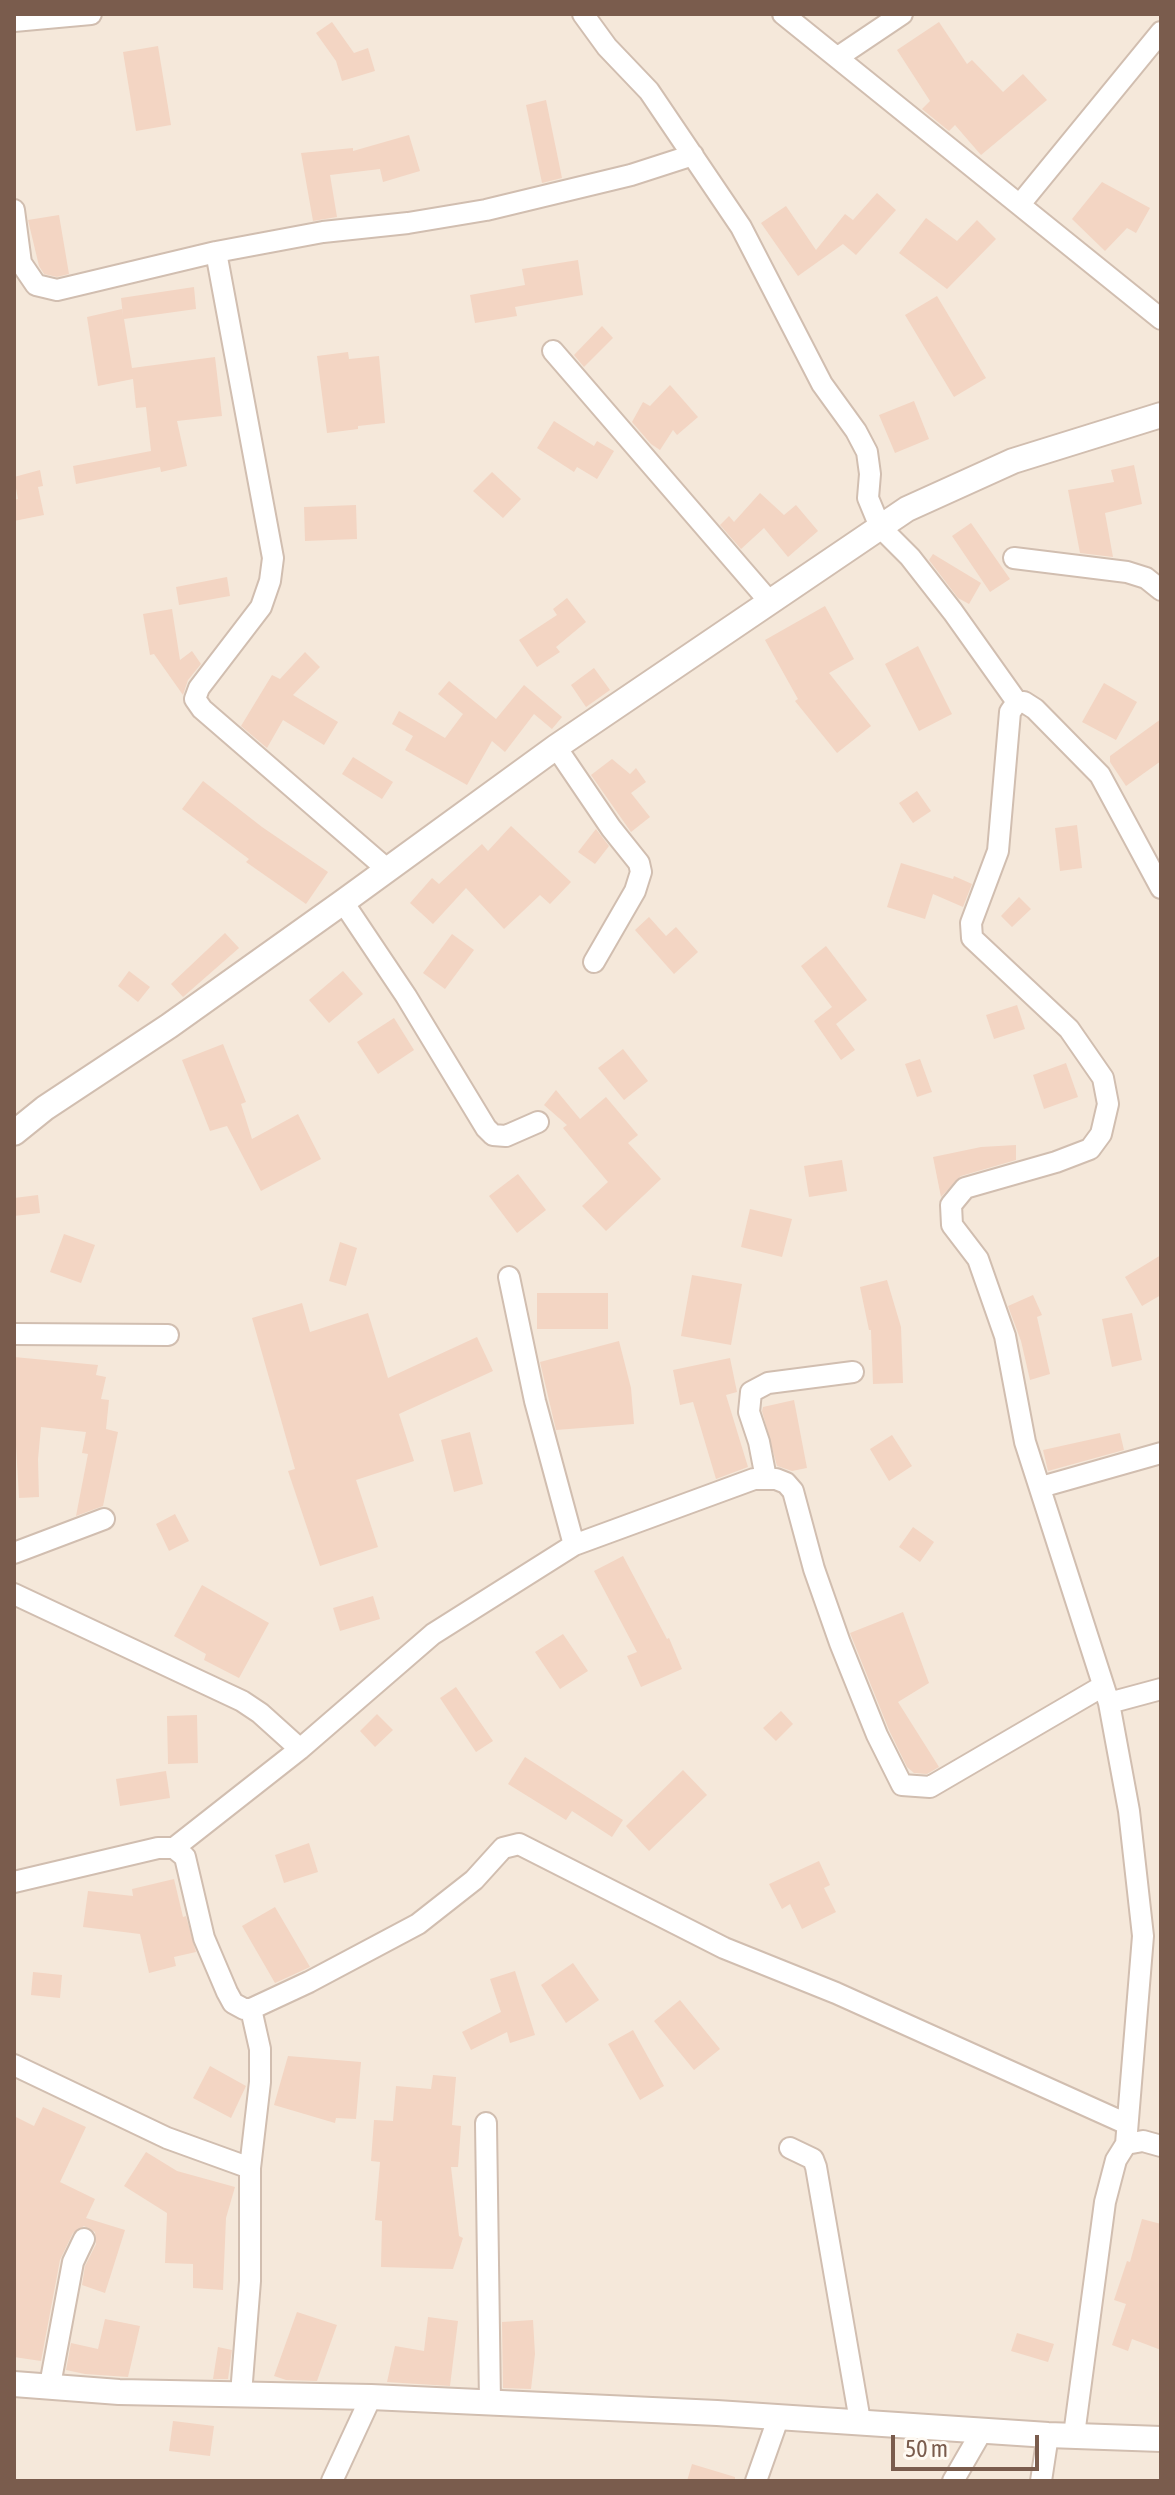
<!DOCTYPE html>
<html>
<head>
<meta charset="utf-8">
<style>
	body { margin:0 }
	#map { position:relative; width:1175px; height:2495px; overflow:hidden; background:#fdf6ec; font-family:"Asap Condensed",sans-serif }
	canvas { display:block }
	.frame { position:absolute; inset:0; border:16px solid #7a5c4d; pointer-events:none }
	.scale { position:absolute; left:891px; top:2435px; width:148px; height:36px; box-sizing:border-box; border:4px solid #7a5c4d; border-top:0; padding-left:10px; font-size:24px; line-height:28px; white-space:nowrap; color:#7a5c4d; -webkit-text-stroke:6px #fffaf3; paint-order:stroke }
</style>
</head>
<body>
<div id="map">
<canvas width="1175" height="2495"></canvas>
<div class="frame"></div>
<div class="scale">50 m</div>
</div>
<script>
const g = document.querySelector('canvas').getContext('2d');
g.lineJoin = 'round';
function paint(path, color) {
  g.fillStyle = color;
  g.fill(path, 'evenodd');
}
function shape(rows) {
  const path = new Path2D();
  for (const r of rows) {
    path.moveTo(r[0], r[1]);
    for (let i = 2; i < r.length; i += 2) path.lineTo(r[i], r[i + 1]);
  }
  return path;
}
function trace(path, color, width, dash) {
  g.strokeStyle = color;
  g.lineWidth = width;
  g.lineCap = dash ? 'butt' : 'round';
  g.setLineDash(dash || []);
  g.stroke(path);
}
paint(shape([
	[14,14,1161,14,1161,2481,14,2481]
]), '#f5e8da');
paint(shape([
	[332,22,354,53,368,48,375,71,342,81,336,61,316,33],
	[939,22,967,64,972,60,1003,92,1023,74,1047,100,981,155,955,125,949,131,922,109,930,101,897,50],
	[158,46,171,125,136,131,123,52],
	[546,100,562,178,542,183,526,105],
	[409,135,420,171,383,182,380,169,330,175,337,217,313,221,301,153,353,148,353,151],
	[1102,182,1150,208,1136,233,1127,228,1105,251,1072,219],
	[877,193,896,210,856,255,843,244,798,276,761,223,786,206,816,250,845,214,853,220],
	[59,215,69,274,57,277,44,274,39,266,28,220],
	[926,218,957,241,977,220,996,239,947,289,899,253],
	[578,260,583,295,515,307,517,316,475,323,470,295,525,285,522,269],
	[194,287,196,309,124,319,132,368,215,357,222,416,177,421,187,466,161,472,160,467,76,484,73,466,151,451,146,407,136,408,133,379,98,386,87,317,122,309,123,316,121,298],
	[937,296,986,378,954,397,905,315],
	[602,326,613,338,584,367,574,355],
	[348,352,349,359,379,356,385,423,358,426,358,429,327,433,317,356],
	[670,385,698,417,677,435,673,430,660,450,651,444,632,422,643,402,650,406],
	[914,401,929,439,895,453,879,415],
	[554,421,594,446,597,441,614,451,597,479,577,467,574,472,537,448],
	[1134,465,1142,504,1105,513,1113,557,1080,553,1068,490,1114,482,1111,470],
	[40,470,43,486,38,487,44,515,14,521,14,500,18,499,14,477],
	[492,472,521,499,503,518,473,491],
	[760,493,784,515,796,505,818,531,788,557,764,528,741,549,720,525,729,516,734,522],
	[356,505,357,539,305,541,304,507],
	[971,523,1010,579,990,592,952,536],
	[933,554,981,583,969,604,958,598,929,560],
	[227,577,230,596,179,605,176,587],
	[567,598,586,622,556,647,560,652,537,667,519,640,557,615,553,609],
	[825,606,854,659,829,673,871,726,837,753,795,701,798,699,765,640],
	[172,609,180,660,192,651,201,664,188,680,183,695,154,654,150,655,143,614],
	[918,646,952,714,919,731,885,664],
	[305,652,320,667,293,695,338,722,324,745,283,720,267,748,241,726,272,675,280,679],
	[594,668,610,690,586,707,571,685],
	[449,681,496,719,524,685,562,717,552,729,534,714,505,752,492,741,467,785,405,750,413,736,392,724,399,711,445,738,463,714,438,694],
	[1104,683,1137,702,1116,740,1082,722],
	[1161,719,1161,761,1126,786,1110,762,1110,756],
	[353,757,393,782,382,799,342,774],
	[612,759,630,774,636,768,646,782,631,793,650,817,631,832,591,775],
	[203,781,262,827,328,872,306,904,246,862,249,859,182,809],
	[917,791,931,811,913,823,899,803],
	[1077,825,1082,868,1060,871,1055,828],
	[511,826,571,882,550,904,540,895,504,929,466,888,433,924,410,903,432,878,439,884,482,844,488,851],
	[596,829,609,846,595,864,578,852],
	[901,863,953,879,954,876,972,884,963,907,933,894,925,919,887,907],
	[1019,897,1031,909,1012,927,1001,916],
	[649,917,666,936,676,927,698,952,674,974,635,930],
	[225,933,239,948,183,997,171,984],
	[452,934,474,950,445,989,423,973],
	[826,946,867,1000,836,1024,855,1050,841,1060,814,1021,832,1007,801,966],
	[129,971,150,987,138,1002,118,986],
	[343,971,363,994,329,1023,309,1000],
	[1017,1005,1025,1029,994,1039,986,1015],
	[394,1018,414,1050,378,1074,357,1042],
	[223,1044,246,1102,241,1104,252,1139,298,1114,321,1159,261,1191,227,1126,210,1131,182,1060],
	[623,1049,648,1081,624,1100,598,1068],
	[920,1059,932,1092,917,1097,905,1064],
	[1066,1063,1078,1097,1044,1109,1033,1075],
	[556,1090,580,1119,606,1097,638,1135,628,1143,661,1179,606,1231,582,1206,608,1182,563,1128,567,1125,544,1105],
	[1016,1145,1016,1160,961,1176,941,1197,933,1157,981,1147],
	[842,1160,847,1191,809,1197,804,1166],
	[518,1174,546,1210,517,1233,489,1196],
	[38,1195,40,1213,14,1216,14,1198],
	[750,1209,792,1219,782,1257,741,1247],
	[64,1234,95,1245,81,1283,50,1272],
	[340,1242,357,1248,346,1286,329,1281],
	[1161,1255,1161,1295,1142,1306,1125,1277],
	[692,1275,742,1284,731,1345,681,1336],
	[887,1280,901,1327,903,1383,873,1384,871,1330,869,1330,860,1287],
	[537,1293,608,1293,608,1329,537,1329],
	[1033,1295,1042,1315,1037,1317,1050,1374,1030,1380,1021,1341,1008,1306],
	[302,1303,310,1332,368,1313,388,1378,477,1337,493,1371,399,1414,414,1461,356,1480,378,1547,320,1566,288,1471,295,1469,252,1318],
	[1132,1313,1142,1360,1112,1367,1102,1319],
	[619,1341,631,1388,634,1424,556,1430,540,1362],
	[14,1357,98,1365,96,1375,106,1377,101,1399,109,1400,106,1429,118,1432,103,1506,76,1516,88,1454,82,1453,86,1432,41,1427,38,1459,39,1497,19,1498,16,1445,14,1445],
	[730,1358,737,1392,726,1395,748,1467,716,1479,693,1402,680,1405,673,1370],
	[794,1400,807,1468,792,1471,777,1466,762,1411,763,1407],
	[470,1432,483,1484,454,1492,441,1440],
	[1120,1433,1124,1450,1048,1471,1043,1450],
	[892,1435,912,1466,889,1481,870,1449],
	[175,1514,189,1541,169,1551,156,1524],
	[913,1527,934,1542,920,1562,899,1547],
	[623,1556,667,1639,669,1638,682,1669,641,1687,627,1656,637,1652,594,1571],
	[202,1585,269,1623,239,1678,204,1660,206,1654,174,1636],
	[373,1596,380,1619,340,1631,333,1608],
	[903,1612,929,1683,898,1702,939,1767,927,1774,914,1773,907,1767,889,1730,850,1633],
	[563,1634,588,1671,560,1689,535,1652],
	[456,1687,493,1741,476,1752,440,1698],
	[781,1711,793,1724,776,1741,763,1728],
	[377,1714,393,1730,375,1747,360,1731],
	[197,1715,198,1763,168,1764,167,1716],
	[525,1757,623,1820,612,1837,572,1811,566,1820,508,1784],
	[683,1770,707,1795,649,1851,626,1826],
	[166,1771,170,1798,120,1806,116,1779],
	[309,1843,318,1872,284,1883,275,1855],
	[819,1861,830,1885,824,1888,836,1912,802,1929,790,1904,782,1909,769,1884],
	[174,1879,183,1917,186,1916,196,1952,174,1957,176,1966,149,1973,140,1934,83,1927,88,1891,133,1896,132,1889],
	[275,1907,310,1967,275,1983,242,1926],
	[573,1963,599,2000,566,2023,541,1985],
	[515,1971,535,2035,510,2043,507,2032,471,2050,462,2032,501,2012,490,1979],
	[33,1972,62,1975,60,1998,31,1995],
	[680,2000,720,2049,694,2070,654,2021],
	[633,2030,664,2086,640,2100,608,2044],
	[288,2056,361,2062,356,2119,336,2118,335,2123,274,2105],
	[210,2066,246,2086,231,2118,193,2098],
	[433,2075,456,2077,452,2125,461,2126,458,2167,451,2167,459,2236,463,2238,453,2269,381,2267,382,2221,375,2220,380,2162,371,2161,374,2120,393,2121,396,2086,431,2089],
	[43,2107,86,2127,60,2182,95,2199,86,2218,125,2230,105,2293,82,2285,85,2266,96,2244,95,2232,84,2226,73,2233,60,2260,41,2361,14,2357,14,2116,34,2126],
	[146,2152,177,2171,235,2187,226,2218,223,2290,193,2288,193,2264,165,2263,167,2213,124,2186],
	[1142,2219,1161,2224,1161,2350,1132,2339,1128,2351,1112,2345,1126,2304,1114,2300,1127,2261,1130,2262],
	[297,2312,337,2325,317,2381,286,2380,274,2376],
	[428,2317,458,2321,450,2386,387,2382,395,2346,424,2351],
	[105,2319,140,2326,128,2377,85,2374,66,2370,71,2343,98,2349],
	[533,2320,535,2354,531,2389,503,2388,502,2322],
	[1017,2333,1054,2344,1048,2362,1011,2351],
	[218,2347,232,2350,228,2379,213,2379],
	[173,2421,214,2426,210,2456,169,2451],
	[692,2464,735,2477,735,2481,687,2481]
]), '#f3d5c3');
const minor = shape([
	[583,14,607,47,649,91,741,227,822,384,856,431,867,452,870,474,868,498,880,527,910,557,953,612,1017,702],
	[783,14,1161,319],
	[14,21,91,14],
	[838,57,902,14],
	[1021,203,1161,32],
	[14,210,21,263,36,285,57,290,216,252,323,232,408,223,486,210,631,175,693,155],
	[216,252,273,558,270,581,261,607,199,688,195,699,202,709,388,870],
	[553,351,769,601],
	[1014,558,1127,572,1146,578,1161,590],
	[556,747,611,828,639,863,641,872,635,891,594,962],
	[343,902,406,996,486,1128,493,1135,506,1136,538,1122],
	[509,1277,535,1401,574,1545],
	[14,1334,168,1335],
	[766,1478,759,1442,749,1412,751,1392,768,1383,853,1372],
	[1041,1487,1161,1453],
	[14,1553,104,1519],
	[14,1594,242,1701,260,1713,300,1749],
	[1109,1703,1161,1689],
	[174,1848,300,1749,433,1634,574,1545,754,1479,776,1479,786,1483,793,1491,814,1569,840,1643,877,1735,902,1785,930,1787,1103,1686],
	[14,1882,158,1848,174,1848,185,1857,204,1938,227,1992,233,2003,244,2009,251,2009,309,1982,418,1924,474,1880,503,1848,519,1844,724,1948,836,1993,1127,2124],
	[14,2065,167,2138,250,2168,250,2281,241,2394],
	[486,2123,490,2403],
	[1126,2144,1143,2141,1161,2146],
	[790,2148,813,2159,816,2167,860,2421],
	[250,2168,260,2082,260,2049,251,2009],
	[50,2385,73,2262,84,2239],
	[1074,2435,1105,2202,1116,2160,1126,2144,1143,1936,1129,1811,1109,1703,1025,1442,1005,1336,978,1259,952,1225,951,1205,965,1188,1056,1162,1090,1149,1101,1134,1108,1104,1103,1078,1069,1029,972,938,971,923,998,851,1010,712,1017,702,1024,702,1035,709,1100,775,1161,888],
	[332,2481,371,2397],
	[756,2481,779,2416],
	[953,2481,983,2429],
	[1041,2481,1048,2435]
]);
const tertiary = shape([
	[14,1133,45,1108,169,1026,343,902,556,747,907,509,1013,461,1161,415],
	[14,2384,119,2392,371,2397,717,2413,1048,2435,1161,2439]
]);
trace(minor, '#d1beb0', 24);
trace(tertiary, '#d1beb0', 28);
trace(minor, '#fff', 20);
trace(tertiary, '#fff', 24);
</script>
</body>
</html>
